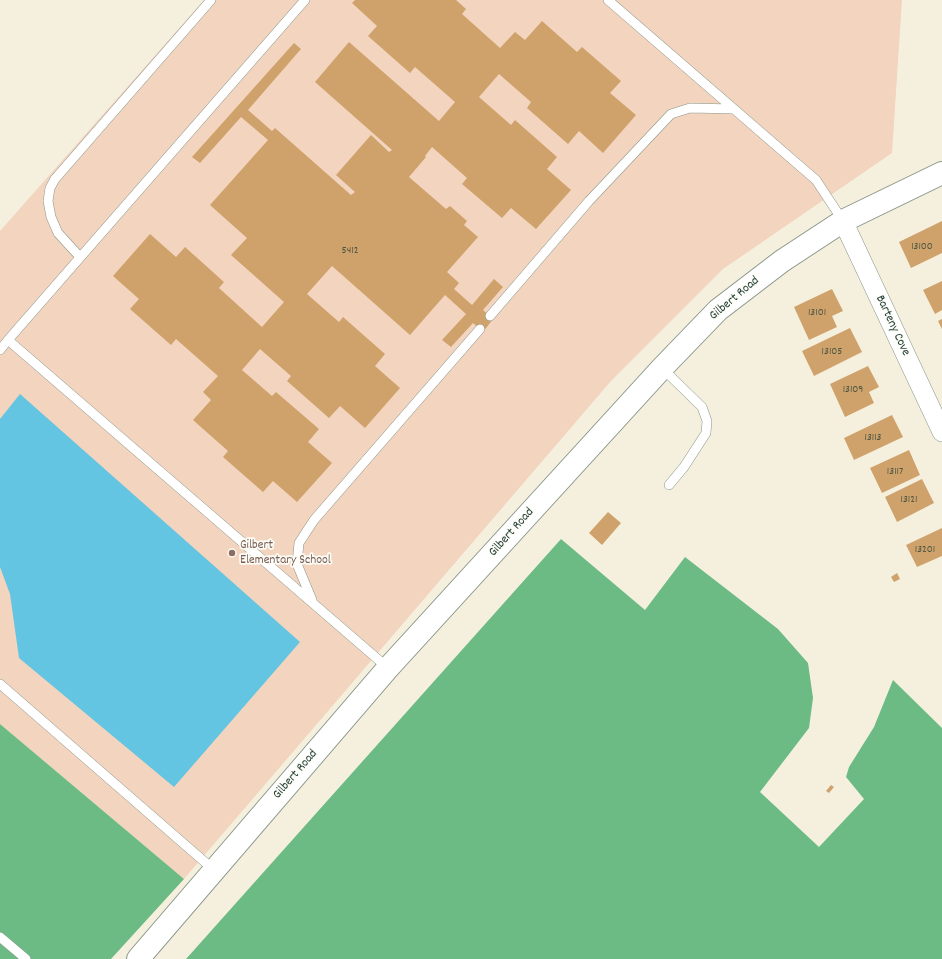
<!DOCTYPE html>
<html>
<head>
<meta charset="utf-8">
<style>
	body { margin:0 }
	canvas { display:block; background:#f5f0de }
</style>
</head>
<body>
<canvas width="942" height="959"></canvas>
<script>
const g = document.querySelector('canvas').getContext('2d');
g.lineJoin = 'round';
function paint(path, color) {
  g.fillStyle = color;
  g.fill(path, 'evenodd');
}
function shape(rows) {
  const path = new Path2D();
  for (const r of rows) {
    path.moveTo(r[0], r[1]);
    for (let i = 2; i < r.length; i += 2) path.lineTo(r[i], r[i + 1]);
  }
  return path;
}
function trace(path, color, width, dash) {
  g.strokeStyle = color;
  g.lineWidth = width;
  g.lineCap = dash ? 'butt' : 'round';
  g.setLineDash(dash || []);
  g.stroke(path);
}
function label(font, color, halo, rows, align = 'center') {
  g.font = font + ' Dekko,sans-serif';
  g.lineWidth = 3.5;
  g.setLineDash([]);
  g.textBaseline = 'middle';
  g.strokeStyle = halo;
  g.fillStyle = color;
  for (const [text, x, y, turn = 0] of rows) {
    g.save();
    g.translate(x, y);
    g.rotate((+turn || 0) * Math.PI / 180);
    g.textAlign = isNaN(turn) ? turn : align;
    if (halo) g.strokeText(text, 0, 0);
    g.fillText(text, 0, 0);
    g.restore();
  }
}
paint(shape([
	[204,0,902,0,892,153,723,269,611,381,184,879,0,724,0,231]
]), '#f3d4bf');
paint(shape([
	[561,539,645,610,685,557,778,629,808,663,813,698,809,728,760,792,819,847,864,799,846,777,849,767,874,727,893,680,942,728,942,959,186,959],
	[0,724,184,879,111,959,0,959]
]), '#6cbb84');
paint(shape([
	[20,394,300,642,174,787,19,658,10,594,0,567,0,419]
]), '#63c5e1');
paint(shape([
	[355,0,456,0,466,9,462,14,500,48,515,32,525,40,542,21,577,52,582,47,621,81,610,93,636,115,603,153,579,131,568,144,527,108,531,102,499,74,479,97,511,125,515,120,557,157,547,169,571,190,536,229,511,208,502,218,462,184,467,178,432,147,425,156,426,157,409,177,446,209,450,206,467,221,464,225,478,237,447,272,459,283,454,289,472,305,494,279,503,287,483,310,493,319,483,332,473,323,451,347,442,340,466,314,445,295,410,335,332,266,307,294,339,322,343,317,385,354,375,366,400,388,365,428,340,406,329,418,287,381,291,376,260,349,242,370,272,396,276,392,319,429,308,442,332,463,297,502,273,481,263,492,223,457,228,451,193,420,211,400,203,392,218,376,176,339,171,345,130,309,139,299,113,276,150,234,176,257,185,247,224,282,219,288,262,327,284,302,231,255,247,238,210,205,268,140,241,117,200,163,192,157,294,43,301,49,248,110,272,131,275,128,351,195,355,192,336,175,371,135,389,152,392,150,315,82,349,42,439,121,455,102,415,67,410,73,368,36,377,26,352,3],
	[942,221,942,253,911,268,899,242],
	[942,281,942,310,935,314,923,290],
	[832,289,843,311,832,316,837,327,809,340,794,307],
	[942,319,942,329,938,321],
	[850,328,862,352,814,376,802,351],
	[868,366,879,387,869,392,874,403,845,417,830,384],
	[892,415,903,437,854,460,844,438],
	[909,450,920,475,882,493,870,468],
	[922,479,934,503,897,522,885,497],
	[608,512,621,523,602,545,589,533],
	[942,528,942,556,917,567,906,545],
	[897,573,900,579,894,582,891,577],
	[831,785,834,787,829,793,826,791]
]), '#d0a26b');
const service = shape([
	[305,0,8,340,388,668],
	[608,0,816,180,843,221],
	[80,257,58,233,51,217,48,201,50,188,55,179,211,0],
	[490,316,589,201,671,114,690,108,734,109],
	[0,350,8,340],
	[662,368,702,407,707,421,706,433,684,467,669,485],
	[312,600,297,564,299,543,314,520,480,329],
	[0,684,214,870],
	[0,937,26,959]
]);
const minor = shape([
	[843,221,942,432]
]);
const tertiary = shape([
	[138,959,388,668,662,368,718,310,782,261,843,221,942,173]
]);
trace(service, '#8a9689', 10);
trace(minor, '#8a9689', 20);
trace(tertiary, '#8a9689', 24);
trace(service, '#fff', 9);
trace(minor, '#fff', 19);
trace(tertiary, '#fff', 22);
for (const [x, y, r, color] of [
	[232,553,4,"#8d6e63"]
]) {
  const dot = new Path2D();
  dot.arc(x, y, r, 0, 2 * Math.PI);
  g.fillStyle = color;
  g.fill(dot);
  trace(dot, '#fdfcf7', 1.5);
}
label('11px', '#4b5642', null, [
	["13100",922,247],
	["5412",350,251],
	["13101",817,313],
	["13105",832,352],
	["13109",853,390],
	["13113",873,438],
	["13117",895,472],
	["13121",909,500],
	["13201",925,550]
]);
label('13px', '#1f3d34', '#fdfcf7', [
	["Gilbert Road",735,299,-40],
	["Barteny Cove",892,326,65],
	["Gilbert Road",512,533,-48],
	["Gilbert Road",296,775,-49]
]);
label('13px', '#785e54', '#fdfcf7', [
	["Gilbert",240,546],
	["Elementary School",240,561]
], 'left');
</script>
</body>
</html>
